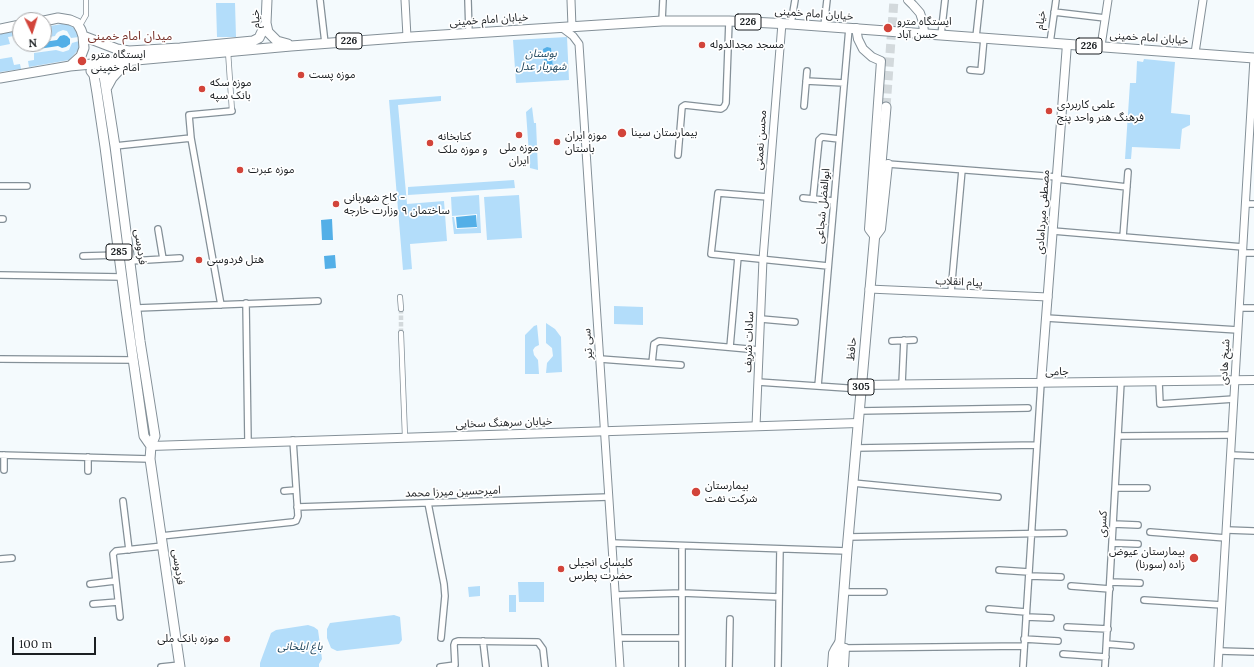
<!DOCTYPE html>
<html>
<head>
<meta charset="utf-8">
<style>
	body { margin:0 }
	#map { position:relative; width:1254px; height:667px; overflow:hidden; background:#f4fafd; font-family:Lora,serif }
	canvas { display:block }
	.north { position:absolute; left:12px; top:12px; width:40px; height:40px; box-sizing:border-box; background:#fff; border:1px solid #a4a5a7; border-radius:50%; rotate:176deg; font-size:11px; font-weight:700; line-height:16px; text-align:center; color:#1b1f22 }
	.north::after { content:''; display:block; margin:auto; width:14px; height:18px; background:#d2443a; clip-path:polygon(50% 0,100% 100%,50% 72%,0 100%) }
	.scale { position:absolute; left:12px; top:637px; width:84px; height:18px; box-sizing:border-box; border:2px solid #1b1f22; border-top:0; padding-left:5px; font-size:12px; line-height:14px; white-space:nowrap; color:#1b1f22; -webkit-text-stroke:3px #fff; paint-order:stroke }
</style>
</head>
<body>
<div id="map">
<canvas width="1254" height="667"></canvas>
<div class="north">N</div>
<div class="scale">100 m</div>
</div>
<script>
const g = document.querySelector('canvas').getContext('2d');
g.lineJoin = 'round';
function paint(path, color) {
  g.fillStyle = color;
  g.fill(path, 'evenodd');
}
function shape(rows) {
  const path = new Path2D();
  for (const r of rows) {
    path.moveTo(r[0], r[1]);
    for (let i = 2; i < r.length; i += 2) path.lineTo(r[i], r[i + 1]);
  }
  return path;
}
function trace(path, color, width, dash) {
  g.strokeStyle = color;
  g.lineWidth = width;
  g.lineCap = dash ? 'butt' : 'round';
  g.setLineDash(dash || []);
  g.stroke(path);
}
function label(font, color, halo, rows, align = 'center') {
  g.font = font + ' Lora,"Noto Sans Arabic",serif';
  g.lineWidth = 3.5;
  g.setLineDash([]);
  g.textBaseline = 'middle';
  g.strokeStyle = halo;
  g.fillStyle = color;
  for (const [text, x, y, turn = 0] of rows) {
    g.save();
    g.translate(x, y);
    g.rotate((+turn || 0) * Math.PI / 180);
    g.textAlign = isNaN(turn) ? turn : align;
    if (halo) g.strokeText(text, 0, 0);
    g.fillText(text, 0, 0);
    g.restore();
  }
}
paint(shape([
	[216,3,235,3,236,37,217,37],
	[62,24,69,25,74,28,79,37,71,38,67,31,63,30,58,32,56,34,55,36,44,38,44,27],
	[13,32,14,36,8,37,10,44,0,46,0,34],
	[567,37,569,80,516,83,513,40],
	[79,41,80,47,78,50,69,60,29,67,28,61,34,60,34,53,56,50,63,52,69,50,72,43],
	[12,57,14,65,20,64,21,69,0,72,0,59],
	[1144,59,1175,62,1171,113,1190,115,1190,125,1182,129,1180,149,1132,147,1131,159,1125,159,1130,83,1136,83,1137,61,1143,62],
	[441,96,441,101,398,105,407,204,444,201,447,241,410,244,412,269,403,270,389,100],
	[532,107,534,123,536,123,538,170,530,168,526,112],
	[514,180,515,188,408,195,408,187],
	[479,195,481,233,454,234,452,217,454,217,456,229,477,228,477,214,452,216,451,197],
	[519,195,522,238,487,240,484,197],
	[614,306,643,307,643,325,614,324],
	[546,323,555,329,561,337,562,372,546,373,547,363,553,356,552,348,546,343],
	[537,325,539,345,535,347,533,350,534,355,538,360,539,374,525,374,525,335,534,326],
	[518,582,544,582,544,602,519,602],
	[480,586,480,596,469,597,468,587],
	[509,595,516,595,516,612,509,612],
	[394,615,400,617,402,640,399,644,337,651,331,648,327,638,327,629,330,623],
	[308,625,314,627,318,630,322,659,319,664,319,667,260,667,260,663,271,633,276,630]
]), '#b3ddfa');
paint(shape([
	[64,35,67,36,70,39,70,44,66,47,62,48,58,46,32,50,31,44,44,44,44,42,57,40,60,36],
	[547,47,551,48,553,68,549,70,545,69,543,49],
	[476,215,477,227,457,228,456,217],
	[332,219,333,240,322,240,321,220],
	[335,255,336,268,325,269,324,256]
]), '#53afe7');
trace(shape([
	[401,309,401,333]
]), '#d3d9dc', 4.5, [4.5, 2]);
trace(shape([
	[886,107,894,0]
]), '#d3d9dc', 9, [9, 4.5]);
const pedestrian = shape([
	[79,27,86,15,86,0],
	[228,51,232,111],
	[400,297,401,309],
	[401,333,405,437]
]);
const minor = shape([
	[320,0,325,43],
	[468,0,469,33],
	[1054,12,1105,18],
	[662,21,663,0],
	[791,24,795,0],
	[824,26,827,0],
	[941,35,945,0],
	[976,37,980,0],
	[1050,43,1056,0],
	[970,70,981,71,984,38],
	[806,81,844,83],
	[804,106,807,71],
	[115,146,191,138],
	[678,155,682,107,685,105,721,109,724,107,726,103,729,21],
	[888,164,1057,177],
	[1057,179,1127,187],
	[0,186,27,186],
	[768,197,718,193,711,254,828,266],
	[803,198,834,201],
	[813,199,819,140,822,137,839,139],
	[1245,204,1254,204],
	[0,219,3,219],
	[158,229,163,259],
	[1053,231,1243,247],
	[1123,237,1128,172],
	[1243,253,1254,253],
	[83,256,119,255],
	[130,261,180,258],
	[0,275,122,277],
	[951,292,962,170],
	[246,303,248,442],
	[221,305,191,138,189,115,232,111],
	[137,308,318,301],
	[1239,308,1254,308],
	[1046,318,1238,330],
	[761,319,795,322],
	[892,341,914,340],
	[730,347,738,257],
	[0,359,133,360],
	[600,359,681,365],
	[652,363,654,344,659,341,759,350],
	[758,382,861,389],
	[1159,382,1160,404,1234,399],
	[902,384,904,340],
	[818,386,849,28],
	[859,411,1028,408],
	[1118,436,1232,435],
	[856,448,1037,445],
	[0,455,150,459],
	[1231,455,1254,456],
	[88,457,88,471],
	[4,470,4,455],
	[853,483,998,497],
	[1116,488,1147,488],
	[284,491,296,490],
	[123,501,129,550],
	[428,503,444,584,445,596,441,638],
	[297,507,609,497],
	[1113,524,1138,525],
	[1227,530,1254,531],
	[1150,532,1226,538],
	[161,536,293,522,296,521,298,516,293,440],
	[848,537,1064,533],
	[612,543,847,551],
	[1112,543,1138,544],
	[0,559,12,558],
	[999,570,1029,572],
	[1029,576,1061,577],
	[1110,582,1140,583],
	[90,584,115,581],
	[1071,586,1110,589],
	[843,592,884,592],
	[615,595,682,593,779,597],
	[1144,600,1222,605],
	[93,604,118,602],
	[989,609,1026,612],
	[120,617,113,554,116,551,163,546],
	[1026,617,1051,618],
	[1067,627,1108,629],
	[618,638,682,638],
	[1024,639,1058,641],
	[483,641,486,667],
	[1107,644,1131,646],
	[845,648,1024,646],
	[1219,651,1254,652],
	[1063,654,1106,657],
	[161,667,180,665],
	[440,667,455,665,454,645,455,642,458,641,538,642,543,649,545,667],
	[682,667,682,546],
	[729,667,730,619],
	[778,667,780,549],
	[1023,667,1041,383],
	[1105,667,1121,382]
]);
const tertiary = shape([
	[405,0,407,37],
	[571,0,572,27],
	[561,27,573,36,579,44,620,667],
	[1101,46,1108,0],
	[1195,53,1203,0],
	[869,289,1048,297],
	[756,426,763,259,782,23],
	[1218,667,1254,58]
]);
const secondary = shape([
	[908,0,913,5,920,13,923,22,924,33],
	[856,28,858,39,863,49,872,57,881,61,869,229,875,237,881,229,888,164],
	[1041,383,1067,44],
	[861,385,1254,380],
	[151,446,858,423],
	[840,647,845,648,844,667],
	[832,667,833,653,835,649,840,641]
]);
const primary = shape([
	[267,0,266,23,268,32,277,41,288,44],
	[44,21,58,18,70,20,77,23,81,30,83,36,84,48,81,56,70,66],
	[0,29,20,25],
	[83,36,117,49,129,51,180,48,253,41,259,38,266,23],
	[91,71,94,75,97,93,105,147,126,309,144,436,151,446],
	[94,75,100,73,104,76,115,146,140,341,155,436,151,446,150,459,180,667],
	[0,78,70,66,291,46,411,37,662,21,729,21,791,24,1254,58],
	[106,89,112,78,121,68,131,61],
	[838,667,847,551,886,107]
]);
trace(pedestrian, '#849098', 6);
trace(minor, '#849098', 8);
trace(tertiary, '#849098', 9);
trace(secondary, '#849098', 10);
trace(primary, '#849098', 11);
trace(pedestrian, '#fff', 4.5);
trace(minor, '#fff', 5.5);
trace(tertiary, '#fff', 7);
trace(secondary, '#fff', 8);
trace(primary, '#fff', 9);
for (const [x, y, r, color] of [
	[888,28,5,"#d2443a"],
	[702,45,4,"#d2443a"],
	[82,61,5,"#d2443a"],
	[301,75,4,"#d2443a"],
	[202,89,4,"#d2443a"],
	[1049,111,4,"#d2443a"],
	[622,133,5,"#d2443a"],
	[519,135,4,"#d2443a"],
	[557,142,4,"#d2443a"],
	[430,143,4,"#d2443a"],
	[240,170,4,"#d2443a"],
	[336,204,4,"#d2443a"],
	[199,260,4,"#d2443a"],
	[696,492,5,"#d2443a"],
	[1194,558,5,"#d2443a"],
	[561,569,4,"#d2443a"],
	[227,639,4,"#d2443a"]
]) {
  const dot = new Path2D();
  dot.arc(x, y, r, 0, 2 * Math.PI);
  g.fillStyle = color;
  g.fill(dot);
  trace(dot, '#fff', 1.5);
}
for (const [x, y, w] of [
	[748,22,26],
	[349,41,26],
	[1089,46,26],
	[119,252,26],
	[861,387,26]
]) {
  const box = new Path2D();
  box.roundRect(x - w / 2, y - 8, w, 16, 3);
  g.fillStyle = '#fff';
  g.fill(box);
  trace(box, '#1b1f22', 1);
}
label('bold 10px', '#1b1f22', null, [
	["226",748,22],
	["226",349,41],
	["226",1089,46],
	["285",119,252],
	["305",861,387]
]);
label('11px', '#1b1f22', '#fff', [
	["خیابان امام خمینی",814,14,4],
	["خیام",256,19,-94],
	["خیابان امام خمینی",489,20,-4],
	["خیام",1041,20,-82],
	["خیابان امام خمینی",1149,38,4],
	["محسن نعمتی",761,140,-86],
	["ابوالفضل شجاعی",823,206,-85],
	["مصطفی میردامادی",1043,212,-86],
	["فردوسی",140,247,82],
	["پیام انقلاب",959,282,3],
	["سادات شریف",749,342,-88],
	["سی تیر",588,344,-94],
	["حافظ",852,349,-85],
	["شیخ هادی",1225,362,-87],
	["جامی",1057,372,-1],
	["خیابان سرهنگ سخایی",504,423,-2],
	["امیرحسین میرزا محمد",453,492,-2],
	["کسری",1103,524,-87],
	["فردوسی",178,567,82]
]);
label('11px', '#1b1f22', '#fff', [
	["ایستگاه مترو",897,22],
	["حسن آباد",897,35],
	["مسجد مجدالدوله",710,45],
	["ایستگاه مترو",91,55],
	["امام خمینی",91,68],
	["موزه پست",309,75],
	["موزه سکه",210,83],
	["بانک سپه",210,96],
	["علمی کاربردی",1057,105],
	["فرهنگ هنر واحد پنج",1057,118],
	["بیمارستان سینا",631,133],
	["موزه ایران",565,136],
	["باستان",565,149],
	["کتابخانه",438,137],
	["و موزه ملک",438,150],
	["موزه ملی",519,148,"center"],
	["ایران",519,161,"center"],
	["موزه عبرت",248,170],
	["کاخ شهربانی -",344,198],
	["ساختمان ۹ وزارت خارجه",344,211],
	["هتل فردوسی",207,260],
	["بیمارستان",705,486],
	["شرکت نفت",705,499],
	["بیمارستان عیوض",1185,552,"right"],
	["زاده (سورنا)",1185,565,"right"],
	["کلیسای انجیلی",569,563],
	["حضرت پطرس",569,576],
	["موزه بانک ملی",219,639,"right"]
], 'left');
label('italic 11px', '#183f57', '#fff', [
	["بوستان",541,54],
	["شهریار عدل",541,67],
	["باغ ایلخانی",300,647]
]);
label('12px', '#763029', '#fff', [
	["میدان امام خمینی",130,37]
]);
</script>
</body>
</html>
